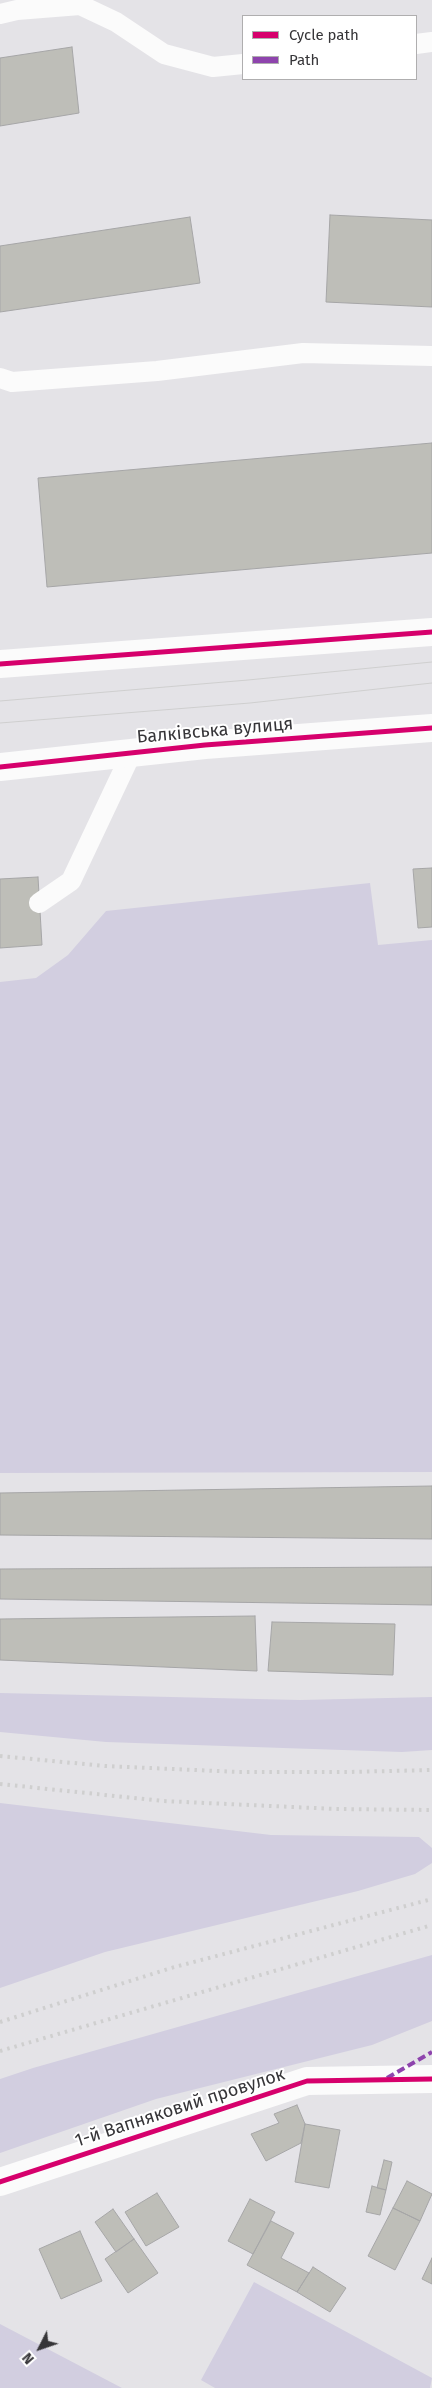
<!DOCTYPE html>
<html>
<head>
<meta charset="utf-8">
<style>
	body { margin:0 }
	#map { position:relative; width:432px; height:2388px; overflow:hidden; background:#e4e3e7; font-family:"Fira Sans",sans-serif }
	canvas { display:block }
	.legend { position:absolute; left:242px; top:15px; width:175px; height:65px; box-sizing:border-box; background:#fff; border:1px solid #afaeaf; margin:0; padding:6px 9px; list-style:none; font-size:15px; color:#363538 }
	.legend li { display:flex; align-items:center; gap:10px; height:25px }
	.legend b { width:25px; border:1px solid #afaeaf }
	.north { position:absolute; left:15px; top:2323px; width:50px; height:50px; -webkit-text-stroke:4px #fff; paint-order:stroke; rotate:229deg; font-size:14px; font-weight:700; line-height:20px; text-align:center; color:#363538 }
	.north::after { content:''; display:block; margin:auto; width:18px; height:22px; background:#363538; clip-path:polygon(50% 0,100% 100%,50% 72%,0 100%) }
</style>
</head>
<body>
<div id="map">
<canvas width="432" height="2388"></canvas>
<ul class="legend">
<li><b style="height:6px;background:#d6006c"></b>Cycle path</li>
<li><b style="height:6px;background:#8e44ad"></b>Path</li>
</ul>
<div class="north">N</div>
</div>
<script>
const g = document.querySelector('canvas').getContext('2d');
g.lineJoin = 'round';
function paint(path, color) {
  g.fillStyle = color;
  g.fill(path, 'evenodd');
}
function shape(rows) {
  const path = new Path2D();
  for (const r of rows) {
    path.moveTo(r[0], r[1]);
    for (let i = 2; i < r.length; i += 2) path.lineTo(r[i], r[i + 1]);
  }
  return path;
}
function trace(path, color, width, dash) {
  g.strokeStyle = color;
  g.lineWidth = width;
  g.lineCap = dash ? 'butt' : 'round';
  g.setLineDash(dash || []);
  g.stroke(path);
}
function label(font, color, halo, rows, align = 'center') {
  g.font = font + ' "Fira Sans",sans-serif';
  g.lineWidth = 4;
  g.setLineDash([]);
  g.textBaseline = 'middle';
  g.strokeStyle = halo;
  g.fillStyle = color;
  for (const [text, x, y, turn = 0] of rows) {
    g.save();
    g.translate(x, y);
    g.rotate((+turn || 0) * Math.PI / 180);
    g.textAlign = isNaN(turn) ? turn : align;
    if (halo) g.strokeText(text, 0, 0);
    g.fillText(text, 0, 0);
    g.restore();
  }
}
paint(shape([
	[370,883,378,945,432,940,432,1472,0,1473,0,982,36,978,68,955,106,911],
	[0,1693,300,1700,432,1697,432,1750,402,1752,106,1742,0,1732],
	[0,1803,271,1835,419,1837,432,1848,432,1863,415,1874,358,1891,105,1952,0,1988],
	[432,1955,432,2021,372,2045,156,2099,0,2153,0,2079,33,2068],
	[254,2282,432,2378,430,2388,215,2388,201,2380],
	[0,2324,122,2388,0,2388]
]), '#d2cee0');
const building = shape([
	[72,47,79,113,0,126,0,58,72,47],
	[330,215,432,220,432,307,326,302,330,215],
	[190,217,200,283,0,312,0,246,190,217],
	[432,443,432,553,47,587,38,478,432,443],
	[432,868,432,927,418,928,413,869,432,868],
	[38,877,42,945,0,948,0,879,38,877],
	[432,1486,432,1539,0,1535,0,1493,432,1486],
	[432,1567,432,1605,0,1599,0,1569,432,1567],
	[255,1616,257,1671,0,1660,0,1619,255,1616],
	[272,1622,395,1624,393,1675,268,1671,272,1622],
	[297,2105,305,2124,301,2143,266,2161,251,2134,279,2123,274,2114,297,2105],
	[305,2124,340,2130,329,2188,295,2182,305,2124],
	[384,2160,392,2162,386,2190,377,2188,384,2160],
	[407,2181,432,2194,420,2221,393,2208,407,2181],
	[372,2186,386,2190,380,2215,366,2212,372,2186],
	[157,2193,179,2227,146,2246,125,2212,157,2193],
	[250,2199,275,2212,253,2254,228,2241,250,2199],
	[393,2208,420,2221,395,2270,368,2256,393,2208],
	[113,2209,134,2239,116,2252,95,2222,113,2209],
	[271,2221,294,2233,281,2258,309,2273,297,2292,247,2265,271,2221],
	[80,2231,102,2281,61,2299,39,2249,80,2231],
	[134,2239,158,2273,128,2293,105,2259,134,2239],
	[432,2258,432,2284,422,2279,432,2258],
	[313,2267,346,2288,330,2312,297,2292,313,2267]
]);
paint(building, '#bebeb8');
trace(building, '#a6a6a7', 1);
trace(shape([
	[0,14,17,10,80,5,116,22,164,54,213,67,243,64],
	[416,44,432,42],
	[0,378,12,382,157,371,303,353,432,356],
	[39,903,71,881,132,752]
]), '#fbfbfb', 20);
trace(shape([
	[0,2182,307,2081,432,2079]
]), '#fbfbfb', 28);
trace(shape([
	[0,664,432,632],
	[0,767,205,745,432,728]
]), '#fbfbfb', 28);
trace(shape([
	[0,701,248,680,432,662],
	[0,723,250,703,432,683]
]), '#cfcfcf', 1);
trace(shape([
	[0,1756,105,1766,239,1772,348,1772,432,1770],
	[0,1784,163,1801,336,1809,432,1810],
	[0,2022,171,1968,432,1899],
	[0,2051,432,1925]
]), '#cfcfcf', 4, [2.5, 5]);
trace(shape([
	[387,2078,432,2052]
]), '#8e44ad', 4, [8, 4]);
trace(shape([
	[0,664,432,632],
	[0,767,205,745,432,728],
	[0,2182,307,2081,432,2079]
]), '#d6006c', 5);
label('18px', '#363538', '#fff', [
	["Балківська вулиця",215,731,-5],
	["1-й Вапняковий провулок",180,2108,-18]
]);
</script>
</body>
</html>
